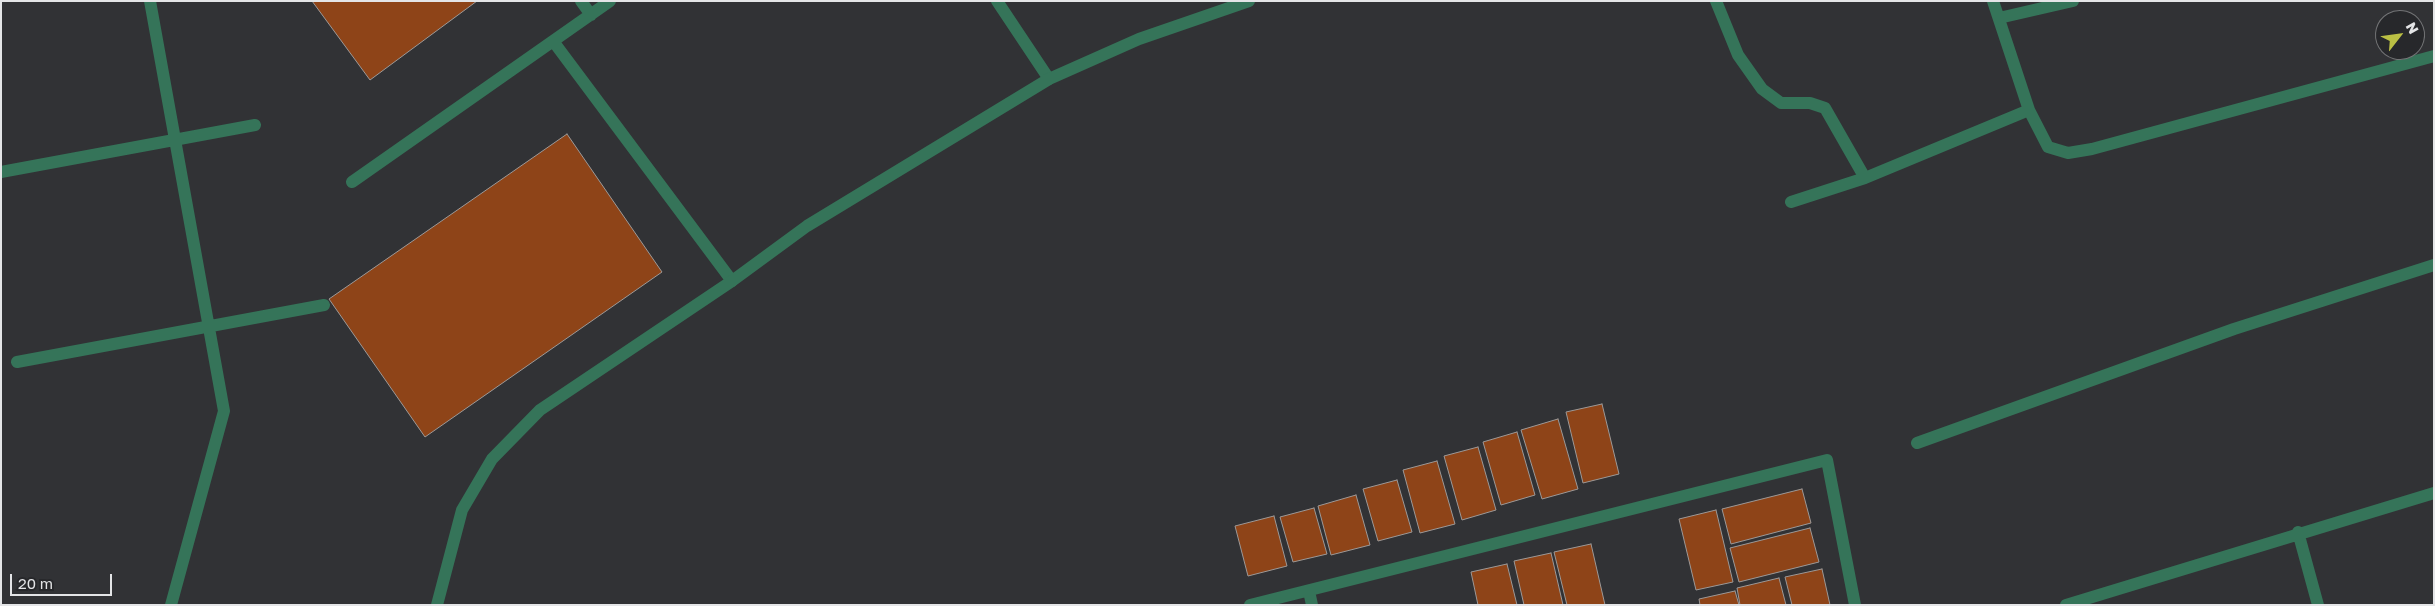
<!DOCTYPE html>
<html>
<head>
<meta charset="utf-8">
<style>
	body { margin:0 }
	#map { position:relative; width:2435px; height:606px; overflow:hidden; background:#313235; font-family:"Golos Text",sans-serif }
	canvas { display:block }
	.frame { position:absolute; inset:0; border:2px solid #e4e5e7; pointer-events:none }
	.north { position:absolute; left:2375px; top:10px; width:50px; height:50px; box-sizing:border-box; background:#27282b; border:1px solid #737476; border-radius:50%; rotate:60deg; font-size:14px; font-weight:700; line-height:20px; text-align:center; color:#e4e5e7 }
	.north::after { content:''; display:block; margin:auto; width:18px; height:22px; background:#bbc044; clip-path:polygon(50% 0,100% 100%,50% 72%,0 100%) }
	.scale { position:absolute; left:10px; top:574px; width:102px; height:22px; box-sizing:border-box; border:2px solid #e4e5e7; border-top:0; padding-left:6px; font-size:15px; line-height:18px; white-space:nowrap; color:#e4e5e7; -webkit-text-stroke:4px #27282b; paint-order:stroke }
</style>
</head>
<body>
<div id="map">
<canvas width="2435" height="606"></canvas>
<div class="frame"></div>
<div class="north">N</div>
<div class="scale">20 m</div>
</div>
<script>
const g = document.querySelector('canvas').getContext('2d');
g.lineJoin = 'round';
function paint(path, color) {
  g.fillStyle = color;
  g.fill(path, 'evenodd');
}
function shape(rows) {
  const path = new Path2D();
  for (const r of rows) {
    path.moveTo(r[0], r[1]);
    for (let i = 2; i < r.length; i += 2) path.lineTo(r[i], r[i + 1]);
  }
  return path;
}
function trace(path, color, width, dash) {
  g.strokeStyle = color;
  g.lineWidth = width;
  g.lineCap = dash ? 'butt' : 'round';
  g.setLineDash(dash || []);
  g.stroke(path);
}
const building = shape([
	[312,1,477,1,370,80,312,1],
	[567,134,662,272,425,437,329,299,567,134],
	[1602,404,1619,474,1583,483,1566,412,1602,404],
	[1558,419,1578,489,1542,499,1521,430,1558,419],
	[1517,432,1535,495,1501,505,1483,442,1517,432],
	[1478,447,1496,510,1462,520,1444,456,1478,447],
	[1437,461,1455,524,1420,533,1403,470,1437,461],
	[1397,480,1412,532,1378,541,1363,489,1397,480],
	[1802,489,1811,523,1731,544,1722,509,1802,489],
	[1356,495,1370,545,1331,555,1318,506,1356,495],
	[1314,508,1327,554,1293,562,1280,517,1314,508],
	[1716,510,1733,582,1696,590,1679,519,1716,510],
	[1274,516,1287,566,1248,576,1235,526,1274,516],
	[1810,528,1819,562,1739,582,1730,548,1810,528],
	[1591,544,1605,605,1567,605,1554,552,1591,544],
	[1551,553,1563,605,1524,605,1514,561,1551,553],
	[1507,564,1517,605,1478,605,1471,572,1507,564],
	[1822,569,1830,605,1792,605,1785,577,1822,569],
	[1779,578,1786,605,1740,605,1737,588,1779,578],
	[1735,591,1739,605,1700,605,1699,599,1735,591]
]);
paint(building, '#8e4418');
trace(building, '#9d9997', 1);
trace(shape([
	[581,1,591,15],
	[997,1,1049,79],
	[553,41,732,281],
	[352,182,610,1]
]), '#357459', 12);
trace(shape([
	[150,1,224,411,171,605],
	[1716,1,1738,55,1762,89,1781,103,1810,103,1825,108,1865,178],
	[1993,1,2029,110,2048,147,2068,153,2092,149,2434,56],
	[1999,18,2073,1],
	[1,172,255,125],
	[1791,202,1865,178,2029,110],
	[17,362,324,305],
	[1917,443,2234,329,2434,265],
	[2298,532,2318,605],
	[1309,591,1312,605],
	[1250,605,1827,460,1855,605],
	[2066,605,2434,493]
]), '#357459', 12);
trace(shape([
	[437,605,462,510,492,459,540,410,732,281,807,226,1049,79,1139,39,1249,1]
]), '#357459', 12);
</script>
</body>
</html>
